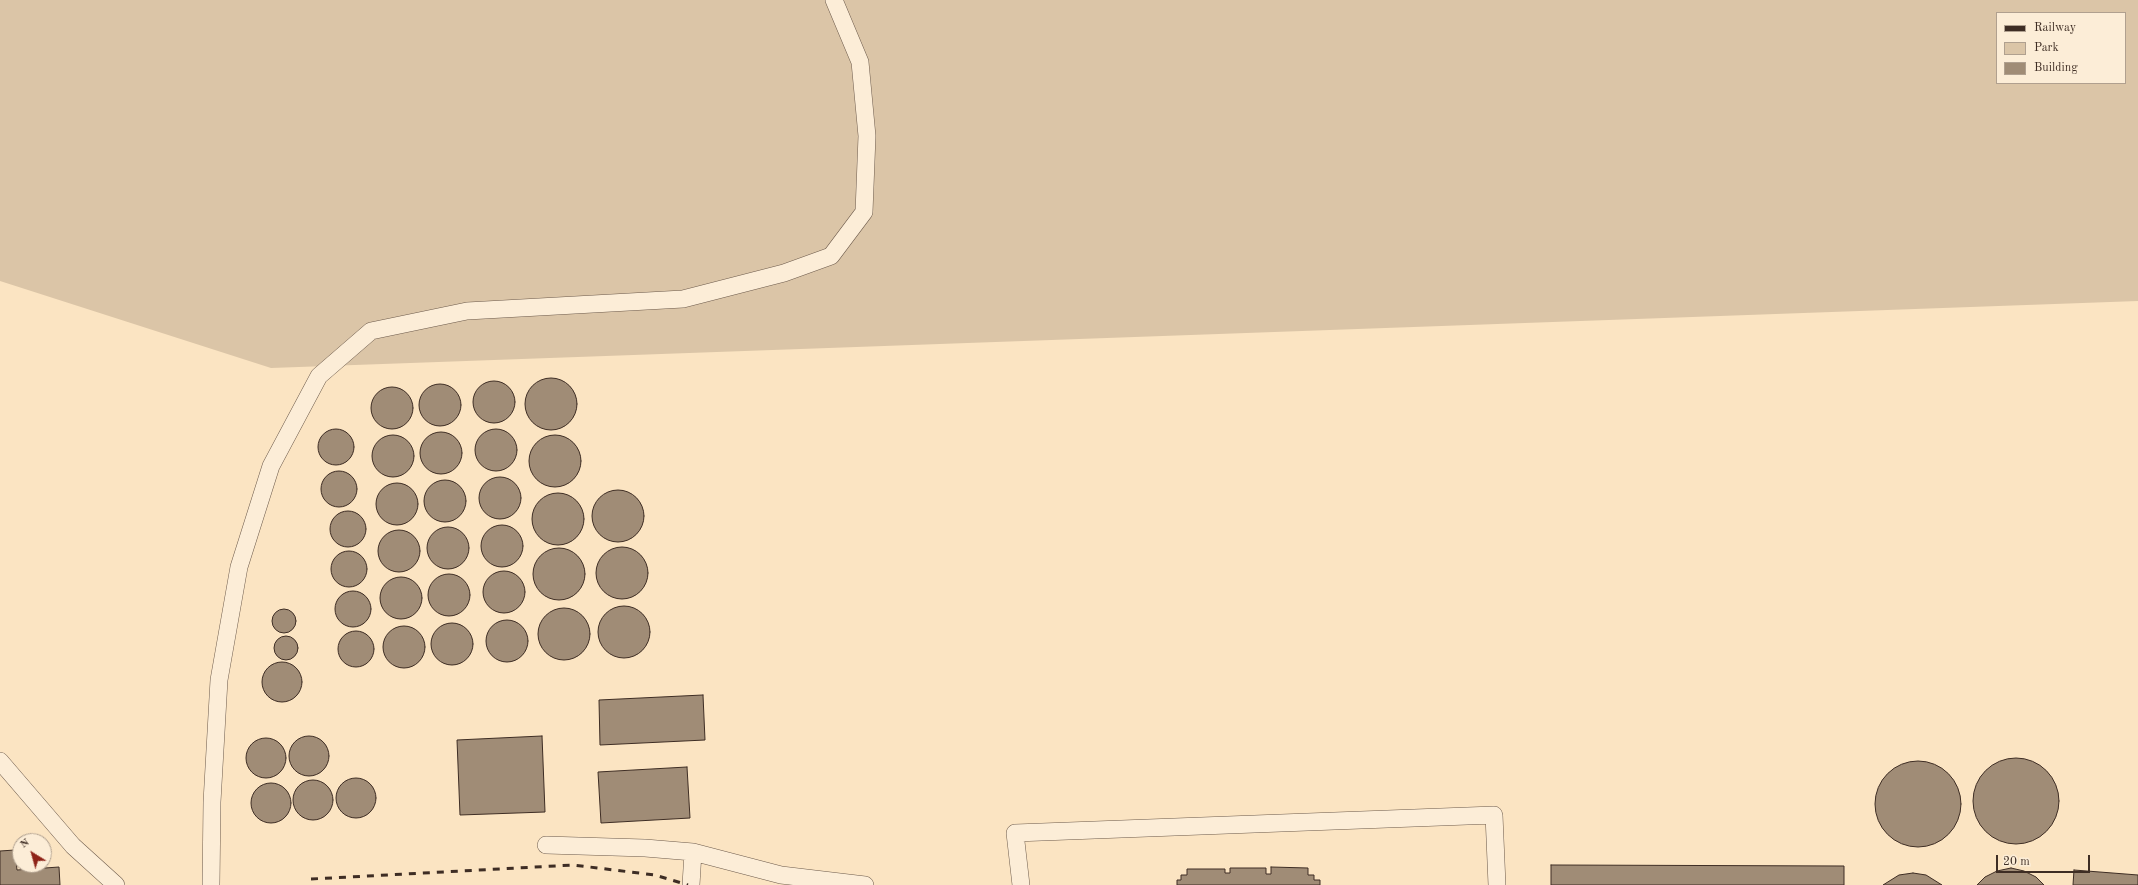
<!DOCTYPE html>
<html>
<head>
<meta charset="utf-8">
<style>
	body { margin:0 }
	#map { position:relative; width:2138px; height:885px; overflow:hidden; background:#fbe4c2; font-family:"Old Standard TT",serif }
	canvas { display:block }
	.legend { position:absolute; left:1996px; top:12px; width:130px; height:72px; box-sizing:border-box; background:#fcedd7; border:1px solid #b0a08f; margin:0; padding:5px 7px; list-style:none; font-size:12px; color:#3e2d24 }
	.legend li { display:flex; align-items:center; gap:8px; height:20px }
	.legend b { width:20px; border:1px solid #b0a08f }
	.north { position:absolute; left:12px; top:833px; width:40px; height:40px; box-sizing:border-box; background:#fcedd7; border:1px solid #b0a08f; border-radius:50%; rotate:323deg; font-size:11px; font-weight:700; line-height:16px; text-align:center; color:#3e2d24 }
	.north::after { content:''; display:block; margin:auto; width:14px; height:18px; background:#8f2418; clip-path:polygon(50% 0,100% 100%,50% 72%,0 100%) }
	.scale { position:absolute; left:1996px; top:855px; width:94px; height:18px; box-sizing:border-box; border:2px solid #3e2d24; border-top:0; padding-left:5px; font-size:12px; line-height:14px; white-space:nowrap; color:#3e2d24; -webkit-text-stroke:3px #fcedd7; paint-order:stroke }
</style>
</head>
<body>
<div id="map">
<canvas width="2138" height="885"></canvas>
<ul class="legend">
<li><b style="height:5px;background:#3e2d24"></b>Railway</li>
<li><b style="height:11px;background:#dbc5a7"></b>Park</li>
<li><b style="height:11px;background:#a08c76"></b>Building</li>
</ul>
<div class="north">N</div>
<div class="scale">20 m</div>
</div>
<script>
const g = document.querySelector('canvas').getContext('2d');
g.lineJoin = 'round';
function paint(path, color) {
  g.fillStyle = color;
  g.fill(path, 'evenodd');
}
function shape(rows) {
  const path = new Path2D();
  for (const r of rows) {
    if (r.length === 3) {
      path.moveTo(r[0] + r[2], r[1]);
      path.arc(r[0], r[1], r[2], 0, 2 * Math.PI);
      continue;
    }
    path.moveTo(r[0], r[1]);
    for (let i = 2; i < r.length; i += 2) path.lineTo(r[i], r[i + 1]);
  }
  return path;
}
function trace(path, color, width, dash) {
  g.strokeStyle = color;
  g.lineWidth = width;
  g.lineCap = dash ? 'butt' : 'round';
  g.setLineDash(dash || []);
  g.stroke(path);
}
paint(shape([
	[0,0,2138,0,2138,301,271,368,0,281],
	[1997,13,2125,13,2125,83,1997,83]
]), '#dbc5a7');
const building = shape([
	[551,404,26],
	[494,402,21],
	[440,405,21],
	[392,408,21],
	[496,450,21],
	[336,447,18],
	[441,453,21],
	[555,461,26],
	[393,456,21],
	[339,489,18],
	[500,498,21],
	[445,501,21],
	[397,504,21],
	[618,516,26],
	[558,519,26],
	[348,529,18],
	[502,546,21],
	[448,548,21],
	[399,551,21],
	[622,573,26],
	[559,574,26],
	[349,569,18],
	[504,592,21],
	[449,595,21],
	[401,598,21],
	[353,609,18],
	[624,632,26],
	[564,634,26],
	[284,621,12],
	[507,641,21],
	[452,644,21],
	[404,647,21],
	[356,649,18],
	[286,648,12],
	[282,682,20],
	[703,695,705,740,600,745,599,700,703,695],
	[309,756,20],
	[542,736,545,812,460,815,457,740,542,736],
	[266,758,20],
	[2016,801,43],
	[1918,804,43],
	[687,767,690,818,601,823,598,772,687,767],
	[356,798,20],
	[313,800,20],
	[271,803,20],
	[15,850,17,870,59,867,60,885,0,885,0,851,15,850],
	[1551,865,1844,866,1844,885,1551,885,1551,865],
	[1271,867,1308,868,1308,875,1314,875,1314,880,1320,880,1320,885,1177,885,1177,880,1181,880,1181,875,1187,875,1187,869,1225,869,1225,873,1230,873,1230,868,1266,868,1266,874,1271,874,1271,867],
	[2011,868,2024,871,2036,877,2044,885,1977,885,1985,877,1997,871,2011,868],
	[2074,870,2138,875,2138,885,2073,885,2074,870],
	[1913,873,1926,875,1942,885,1883,885,1899,875,1913,873]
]);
paint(building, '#a08c76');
trace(building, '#3e2d24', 1);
const lane = shape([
	[0,761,73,846,116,885],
	[546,845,645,848,693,852,691,885],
	[693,852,781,875,865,885],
	[211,885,212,802,219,680,239,567,271,466,319,376,371,331,467,311,683,299,784,273,831,256,864,212,867,136,860,62,834,0],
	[1021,885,1015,833,1494,815,1497,885]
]);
trace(lane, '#6d5b4c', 18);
trace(lane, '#fcedd7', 17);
trace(shape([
	[311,879,573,865,655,875,688,885]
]), '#3e2d24', 3, [7, 7]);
</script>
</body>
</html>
